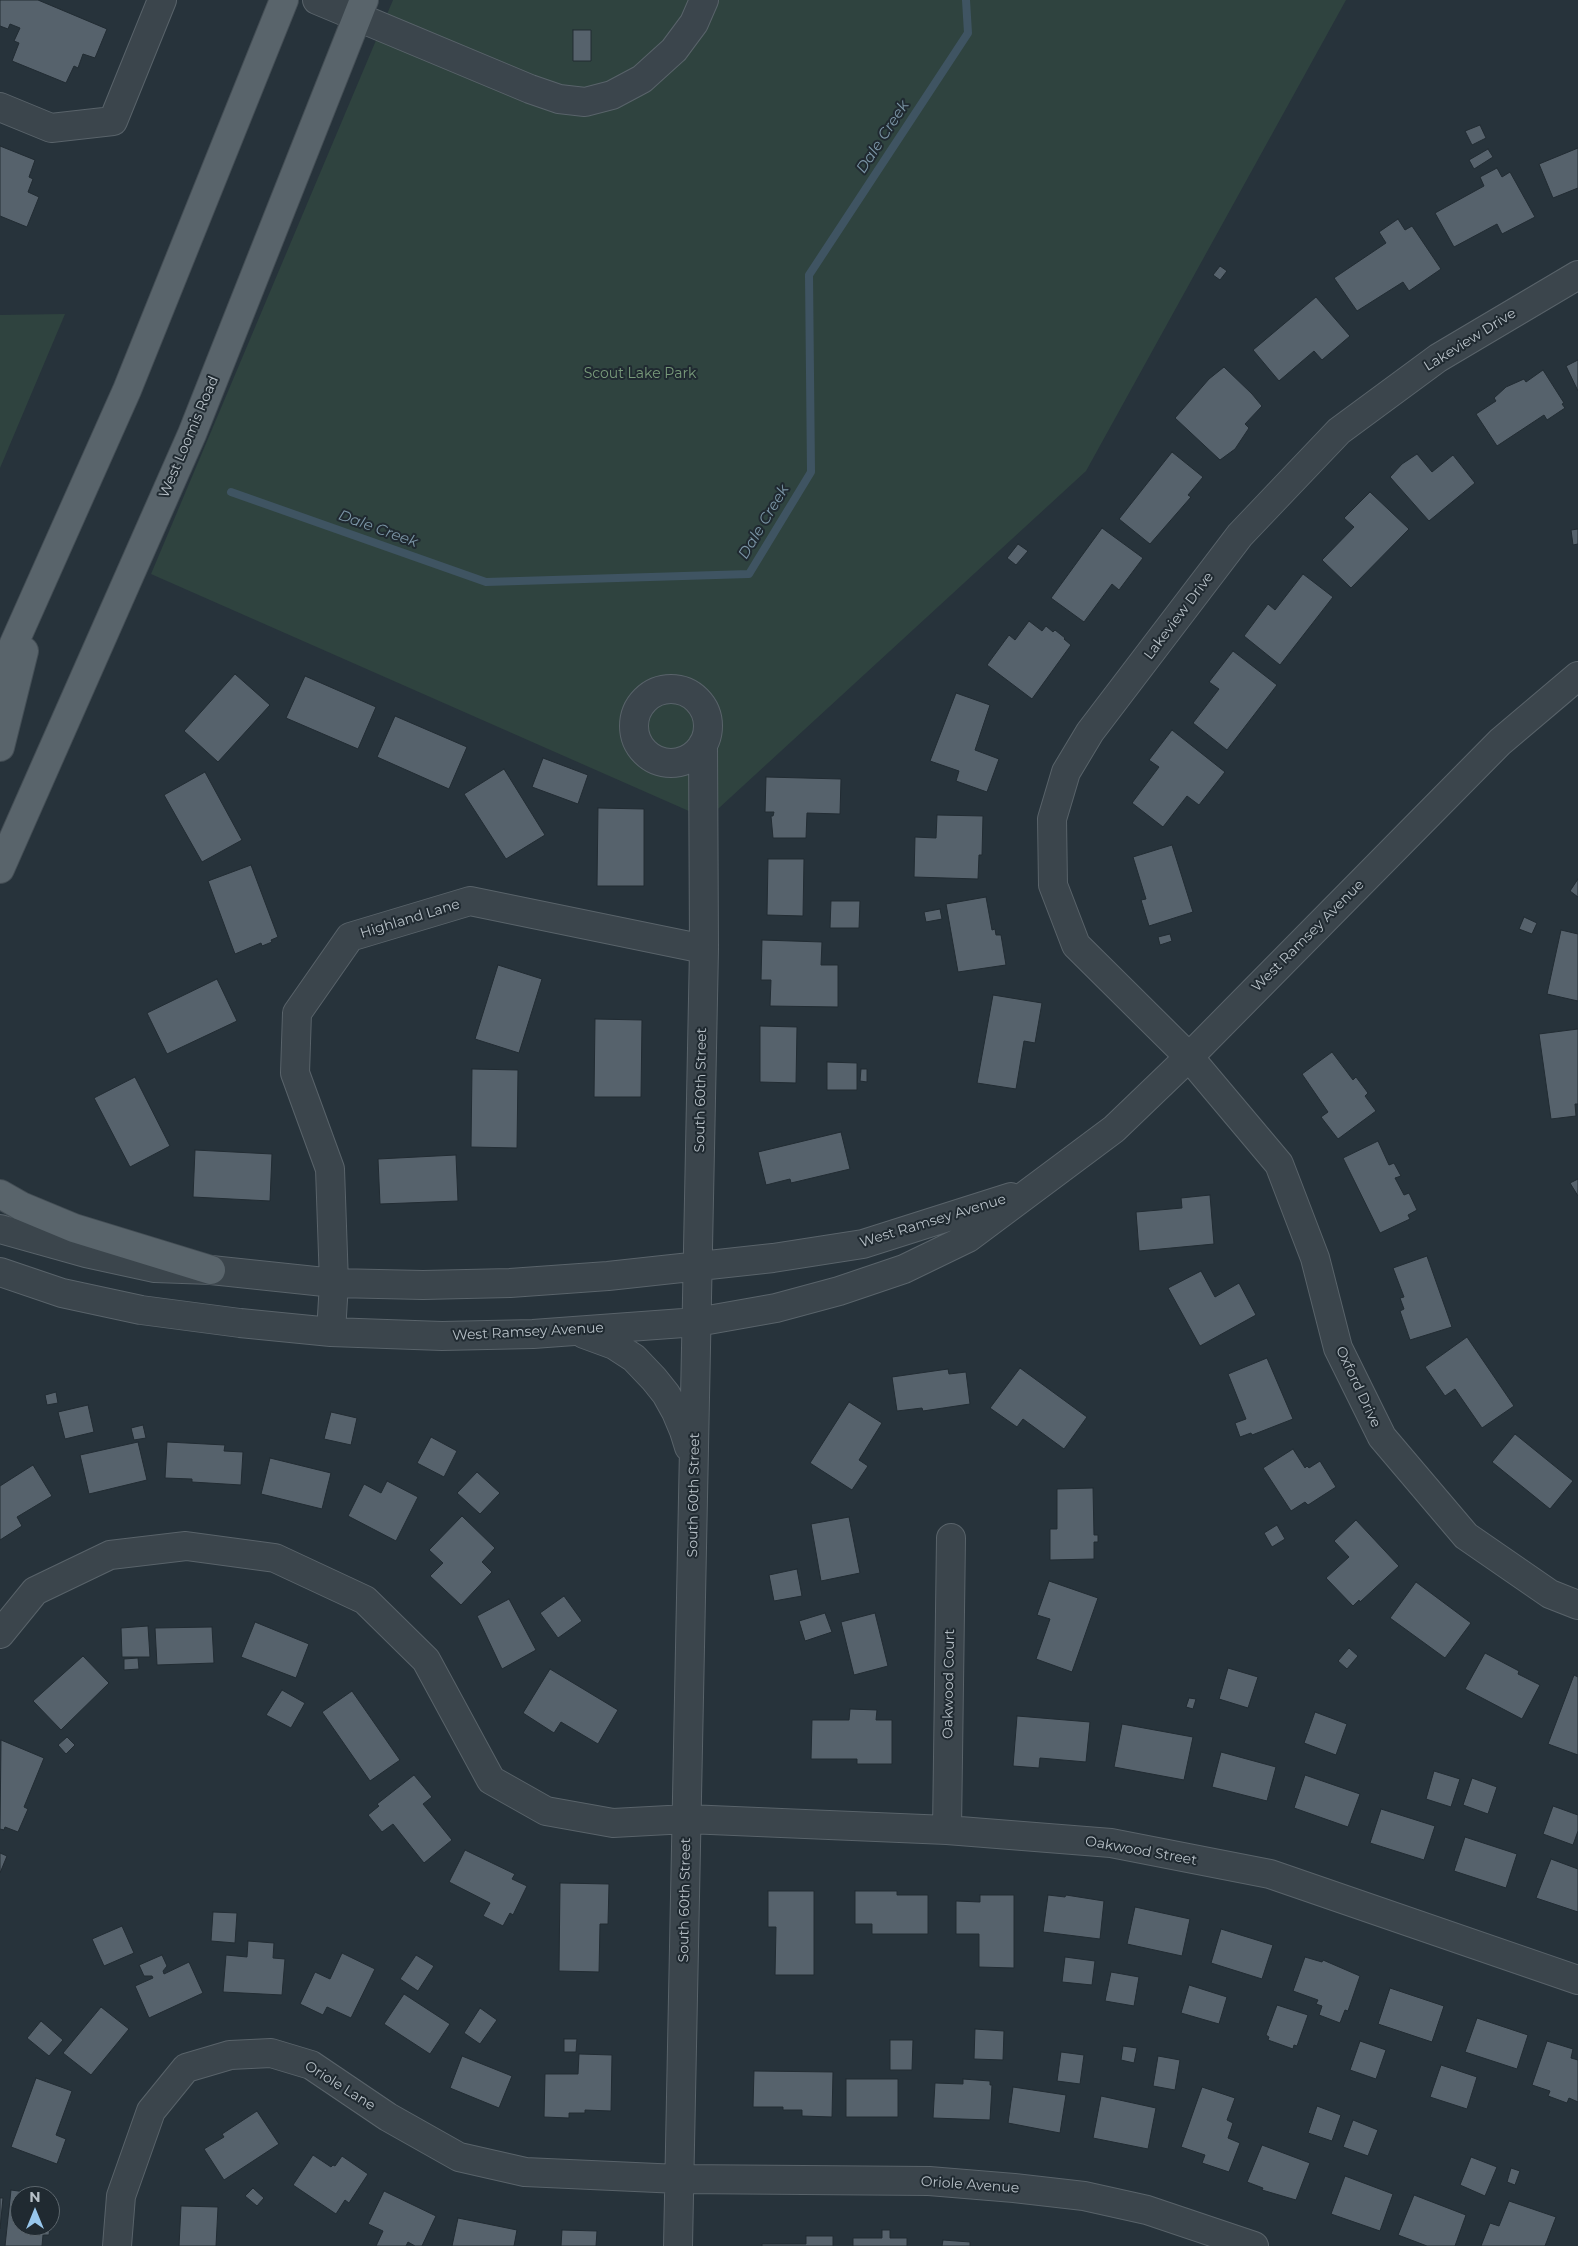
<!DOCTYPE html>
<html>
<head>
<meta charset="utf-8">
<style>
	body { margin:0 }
	#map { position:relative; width:1578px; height:2246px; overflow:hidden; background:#27333b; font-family:Montserrat,sans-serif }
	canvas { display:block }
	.north { position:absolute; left:10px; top:2186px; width:50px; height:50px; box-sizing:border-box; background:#202a31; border:1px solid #5c666d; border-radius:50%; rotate:0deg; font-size:14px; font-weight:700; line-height:20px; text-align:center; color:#b7c0c7 }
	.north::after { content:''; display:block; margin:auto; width:18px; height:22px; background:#97c6ec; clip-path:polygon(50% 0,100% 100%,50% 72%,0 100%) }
</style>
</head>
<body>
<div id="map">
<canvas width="1578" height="2246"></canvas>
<div class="north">N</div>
</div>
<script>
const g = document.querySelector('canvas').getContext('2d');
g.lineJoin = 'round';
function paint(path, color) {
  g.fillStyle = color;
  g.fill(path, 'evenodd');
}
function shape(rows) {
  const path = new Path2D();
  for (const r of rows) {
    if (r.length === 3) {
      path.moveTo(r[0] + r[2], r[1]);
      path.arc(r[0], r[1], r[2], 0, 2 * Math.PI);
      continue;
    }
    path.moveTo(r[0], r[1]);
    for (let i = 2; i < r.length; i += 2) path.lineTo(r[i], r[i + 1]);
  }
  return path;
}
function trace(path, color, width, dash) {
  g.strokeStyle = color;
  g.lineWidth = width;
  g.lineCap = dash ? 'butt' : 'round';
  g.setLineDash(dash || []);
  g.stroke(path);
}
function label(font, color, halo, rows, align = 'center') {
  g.font = font + ' Montserrat,sans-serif';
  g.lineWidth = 4;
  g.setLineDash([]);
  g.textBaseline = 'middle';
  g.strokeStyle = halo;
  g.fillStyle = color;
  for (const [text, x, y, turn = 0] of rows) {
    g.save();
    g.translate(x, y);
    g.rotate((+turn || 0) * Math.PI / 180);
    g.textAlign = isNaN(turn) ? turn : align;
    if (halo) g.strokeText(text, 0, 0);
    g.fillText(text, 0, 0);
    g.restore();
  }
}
paint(shape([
	[393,0,1346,0,1086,471,707,819,151,574],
	[65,314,0,468,0,315]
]), '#2f433f');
trace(shape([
	[231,492,486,582,749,574,811,472,809,275,968,33,966,0]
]), '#3f5462', 8);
const building = shape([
	[0,0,38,0,107,29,95,58,83,54,78,68,74,66,66,83,12,61,19,43,14,41,20,28,10,24,8,29,0,26,0,0],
	[573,30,591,30,591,61,573,61,573,30],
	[1480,125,1486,138,1472,145,1465,131,1480,125],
	[0,146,35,160,29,177,33,179,28,192,39,197,27,227,0,216,0,146],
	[1578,148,1578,188,1553,198,1539,164,1578,148],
	[1488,149,1493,157,1474,169,1469,160,1488,149],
	[1497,168,1502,177,1510,172,1535,217,1502,234,1497,224,1454,247,1435,213,1484,186,1480,177,1497,168],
	[1398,219,1405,230,1412,226,1441,269,1409,291,1403,282,1357,311,1334,278,1386,243,1379,232,1398,219],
	[1220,266,1227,271,1220,280,1213,275,1220,266],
	[1316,297,1350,336,1322,360,1314,351,1279,381,1253,350,1316,297],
	[1578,360,1578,391,1566,366,1578,360],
	[1224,367,1252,394,1262,406,1245,424,1249,428,1235,449,1220,460,1175,418,1209,379,1224,367],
	[1543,370,1564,403,1562,404,1565,408,1547,420,1544,415,1497,446,1476,414,1496,401,1494,398,1506,387,1524,379,1526,382,1543,370],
	[1172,452,1203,477,1188,495,1191,497,1150,544,1119,519,1172,452],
	[1417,454,1432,472,1453,455,1475,483,1429,521,1390,477,1402,464,1417,454],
	[1370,492,1409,529,1351,588,1322,560,1354,527,1344,518,1370,492],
	[1102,528,1143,558,1119,590,1112,584,1084,622,1051,598,1102,528],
	[1578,529,1578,544,1573,545,1571,530,1578,529],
	[1018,544,1028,551,1016,565,1007,558,1018,544],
	[1303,574,1333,597,1280,665,1244,636,1268,604,1275,610,1303,574],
	[1029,621,1042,631,1046,626,1053,632,1055,630,1065,638,1064,639,1071,645,1032,699,987,665,1009,635,1015,640,1029,621],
	[1233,651,1277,685,1227,750,1193,723,1219,689,1209,682,1233,651],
	[235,674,270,705,218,762,184,731,235,674],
	[305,676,376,707,358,749,286,718,305,676],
	[956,693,990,705,975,750,999,759,987,792,956,781,959,771,930,761,956,693],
	[395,716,467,747,449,789,377,757,395,716],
	[1172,730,1225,772,1199,805,1187,796,1163,827,1132,803,1159,767,1149,760,1172,730],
	[543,758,588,775,578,804,532,787,543,758],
	[504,769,545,835,506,859,464,794,504,769],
	[205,772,242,840,202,862,164,795,205,772],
	[766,777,841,779,840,814,807,813,806,838,773,838,771,816,773,816,774,812,765,812,766,777],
	[598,808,644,809,644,886,597,886,598,808],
	[937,815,983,816,982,855,979,855,978,879,914,877,915,837,936,838,937,815],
	[1172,845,1193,912,1149,926,1141,900,1146,899,1133,857,1172,845],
	[768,859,804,859,803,916,767,915,768,859],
	[251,865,278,937,271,940,272,942,262,946,261,943,235,954,208,881,251,865],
	[1578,879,1578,897,1570,891,1578,879],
	[986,897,992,930,995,929,996,935,1001,935,1006,965,958,972,946,904,986,897],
	[831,901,860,901,859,928,830,928,831,901],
	[940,909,942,919,926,922,924,912,940,909],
	[1524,917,1537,923,1532,934,1519,929,1524,917],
	[1561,930,1578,934,1578,1001,1547,994,1561,930],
	[1170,934,1172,941,1160,945,1158,937,1170,934],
	[762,940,822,942,821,965,838,965,838,1007,770,1006,771,980,761,980,762,940],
	[498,965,542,979,519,1053,475,1039,498,965],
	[217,979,237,1021,167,1054,147,1013,217,979],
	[993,995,1042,1003,1035,1043,1024,1041,1016,1089,977,1083,993,995],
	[595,1019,642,1020,641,1097,594,1097,595,1019],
	[760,1026,797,1027,796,1083,760,1082,760,1026],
	[1578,1029,1578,1104,1575,1104,1576,1116,1551,1119,1539,1034,1578,1029],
	[1332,1052,1353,1080,1356,1077,1368,1093,1365,1096,1376,1111,1338,1139,1321,1117,1328,1112,1302,1074,1332,1052],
	[827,1062,857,1063,857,1090,827,1090,827,1062],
	[472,1069,518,1070,517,1148,471,1147,472,1069],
	[861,1069,867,1069,867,1082,860,1081,861,1069],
	[135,1077,170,1146,130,1167,94,1098,135,1077],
	[841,1132,850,1169,791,1183,790,1179,766,1185,758,1152,841,1132],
	[1378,1141,1389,1165,1394,1163,1401,1176,1395,1178,1404,1195,1409,1193,1417,1210,1408,1215,1410,1219,1380,1233,1343,1158,1378,1141],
	[195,1150,272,1154,270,1201,193,1197,195,1150],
	[456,1155,458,1201,380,1204,378,1159,456,1155],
	[1578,1179,1578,1196,1570,1183,1578,1179],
	[1210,1195,1214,1244,1139,1251,1136,1212,1182,1208,1181,1198,1210,1195],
	[1427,1256,1452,1327,1410,1340,1400,1311,1404,1309,1400,1298,1404,1297,1393,1268,1427,1256],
	[1201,1271,1215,1297,1239,1283,1256,1315,1200,1346,1168,1288,1201,1271],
	[1467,1337,1514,1406,1482,1428,1455,1389,1445,1396,1425,1367,1467,1337],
	[1267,1358,1293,1419,1252,1435,1251,1433,1240,1437,1235,1423,1246,1419,1228,1374,1267,1358],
	[1020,1368,1087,1417,1064,1449,1023,1419,1017,1427,990,1408,1020,1368],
	[948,1369,949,1374,966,1372,970,1404,923,1411,922,1408,897,1411,892,1377,948,1369],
	[56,1392,58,1403,47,1405,45,1395,56,1392],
	[849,1402,882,1423,859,1460,868,1466,852,1490,810,1463,849,1402],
	[88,1405,94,1432,65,1439,58,1412,88,1405],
	[331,1412,357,1418,351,1445,324,1439,331,1412],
	[143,1425,146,1438,134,1440,131,1428,143,1425],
	[1515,1434,1573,1481,1550,1509,1492,1462,1515,1434],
	[431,1437,457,1451,444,1477,417,1463,431,1437],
	[138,1442,147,1480,89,1494,80,1455,138,1442],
	[167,1442,225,1445,224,1451,243,1452,241,1485,192,1482,192,1479,165,1478,167,1442],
	[1293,1449,1305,1468,1307,1466,1309,1468,1320,1461,1336,1487,1308,1505,1305,1502,1291,1511,1263,1468,1293,1449],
	[270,1458,331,1473,322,1509,261,1494,270,1458],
	[33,1465,52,1496,17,1517,22,1526,0,1540,0,1486,33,1465],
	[477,1472,500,1493,480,1514,457,1493,477,1472],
	[387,1481,418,1497,396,1541,348,1516,364,1484,381,1493,387,1481],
	[1093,1488,1094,1535,1098,1535,1098,1542,1094,1542,1094,1559,1050,1560,1050,1529,1057,1529,1057,1489,1093,1488],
	[462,1516,495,1548,482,1562,492,1572,461,1605,430,1576,443,1563,429,1550,462,1516],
	[849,1517,860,1573,821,1581,811,1524,849,1517],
	[1356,1520,1399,1566,1360,1602,1359,1600,1353,1606,1326,1578,1349,1557,1334,1541,1356,1520],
	[1277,1525,1285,1539,1272,1547,1264,1533,1277,1525],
	[797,1569,802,1596,774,1601,769,1575,797,1569],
	[1049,1581,1098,1598,1072,1672,1036,1659,1050,1619,1037,1615,1049,1581],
	[1416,1582,1471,1623,1445,1658,1390,1618,1416,1582],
	[564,1596,582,1621,558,1638,540,1613,564,1596],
	[509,1599,536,1650,502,1669,477,1616,509,1599],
	[825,1613,832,1632,805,1641,799,1621,825,1613],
	[875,1613,888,1666,854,1675,841,1622,875,1613],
	[255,1622,309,1644,296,1678,241,1657,255,1622],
	[148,1626,150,1657,122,1657,121,1628,148,1626],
	[212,1627,214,1663,157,1665,155,1628,212,1627],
	[1349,1648,1358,1656,1347,1669,1338,1661,1349,1648],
	[1485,1653,1519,1671,1518,1674,1540,1685,1522,1719,1465,1689,1485,1653],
	[83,1656,109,1683,61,1730,33,1701,83,1656],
	[138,1658,139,1669,124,1670,124,1659,138,1658],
	[1228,1668,1258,1677,1248,1708,1219,1699,1228,1668],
	[550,1669,618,1710,598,1744,561,1722,554,1733,523,1713,550,1669],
	[1574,1675,1578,1677,1578,1755,1548,1744,1574,1675],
	[282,1690,305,1703,291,1728,266,1715,282,1690],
	[352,1691,400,1760,370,1781,322,1712,352,1691],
	[1189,1698,1196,1699,1193,1709,1186,1707,1189,1698],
	[850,1709,877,1710,876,1720,892,1720,892,1764,857,1764,857,1759,811,1759,812,1720,849,1720,850,1709],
	[1315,1712,1347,1724,1336,1755,1304,1743,1315,1712],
	[1017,1716,1090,1722,1086,1762,1040,1758,1039,1768,1013,1766,1017,1716],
	[1122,1724,1193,1737,1184,1780,1114,1767,1122,1724],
	[67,1737,75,1745,66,1754,58,1745,67,1737],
	[1,1740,44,1758,24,1807,28,1809,18,1832,5,1827,4,1830,0,1829,1,1740],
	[1221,1752,1276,1767,1267,1801,1212,1787,1221,1752],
	[1434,1771,1460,1779,1451,1807,1426,1799,1434,1771],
	[414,1775,432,1797,423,1804,452,1840,424,1863,393,1824,382,1832,368,1815,379,1806,377,1804,414,1775],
	[1305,1775,1360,1794,1348,1827,1294,1808,1305,1775],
	[1472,1778,1497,1787,1488,1814,1463,1805,1472,1778],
	[1553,1806,1578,1815,1578,1831,1573,1845,1543,1834,1553,1806],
	[1381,1809,1435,1826,1424,1860,1370,1843,1381,1809],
	[1465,1837,1517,1854,1506,1888,1454,1871,1465,1837],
	[465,1850,515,1874,512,1879,527,1886,513,1915,510,1913,503,1926,483,1916,490,1903,449,1882,465,1850],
	[0,1853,7,1856,0,1873,0,1853],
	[1551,1859,1578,1869,1578,1912,1536,1898,1551,1859],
	[560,1883,609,1884,608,1924,600,1924,599,1972,559,1971,560,1883],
	[768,1891,814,1891,814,1975,775,1975,776,1927,768,1927,768,1891],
	[855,1891,897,1891,897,1895,928,1895,928,1934,872,1934,872,1924,855,1924,855,1891],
	[980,1895,1014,1895,1014,1968,979,1967,979,1934,956,1934,956,1901,980,1902,980,1895],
	[1048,1895,1065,1897,1066,1895,1104,1901,1100,1939,1043,1932,1048,1895],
	[1135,1907,1190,1919,1182,1956,1127,1944,1135,1907],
	[213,1912,237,1913,235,1943,211,1941,213,1912],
	[122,1926,134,1953,104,1966,92,1939,122,1926],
	[1221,1929,1273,1945,1262,1979,1211,1963,1221,1929],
	[248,1941,274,1943,273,1958,285,1959,282,1995,223,1992,226,1955,247,1957,248,1941],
	[342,1953,375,1969,351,2018,327,2007,323,2015,300,2004,315,1972,330,1979,342,1953],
	[162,1955,167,1966,163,1971,164,1974,189,1962,203,1993,149,2018,135,1986,153,1978,152,1976,144,1976,139,1965,162,1955],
	[416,1955,434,1966,418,1991,400,1979,416,1955],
	[1065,1957,1095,1961,1092,1985,1062,1982,1065,1957],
	[1305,1957,1322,1962,1323,1960,1360,1976,1348,2011,1345,2010,1340,2023,1319,2015,1322,2006,1316,2004,1318,2000,1293,1991,1305,1957],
	[1111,1972,1139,1977,1134,2006,1105,2001,1111,1972],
	[1189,1985,1227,1997,1219,2024,1181,2013,1189,1985],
	[1390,1988,1444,2006,1432,2042,1378,2024,1390,1988],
	[404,1994,450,2024,430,2054,384,2024,404,1994],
	[1277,2005,1308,2015,1297,2046,1294,2045,1293,2049,1268,2040,1269,2037,1266,2035,1277,2005],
	[101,2007,129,2029,91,2075,63,2053,101,2007],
	[480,2008,497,2020,480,2044,464,2033,480,2008],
	[1477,2018,1528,2035,1517,2069,1465,2052,1477,2018],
	[41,2021,63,2040,49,2056,27,2038,41,2021],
	[975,2029,1004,2031,1003,2060,974,2059,975,2029],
	[564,2039,577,2039,576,2052,564,2052,564,2039],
	[890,2040,913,2040,912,2070,890,2070,890,2040],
	[1360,2041,1386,2050,1376,2079,1350,2070,1360,2041],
	[1547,2041,1573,2049,1571,2058,1578,2060,1578,2102,1569,2098,1567,2103,1548,2096,1550,2091,1532,2085,1547,2041],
	[1123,2046,1137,2048,1134,2063,1121,2060,1123,2046],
	[1061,2052,1084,2055,1080,2084,1057,2081,1061,2052],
	[579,2054,612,2055,611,2111,585,2110,585,2113,569,2113,569,2118,544,2117,545,2074,578,2074,579,2054],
	[462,2056,512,2076,499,2108,450,2088,462,2056],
	[1158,2056,1180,2060,1175,2090,1153,2086,1158,2056],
	[1441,2065,1477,2077,1467,2109,1430,2097,1441,2065],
	[754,2071,833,2072,832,2117,802,2116,802,2110,783,2110,783,2107,753,2107,754,2071],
	[36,2078,72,2091,56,2135,66,2139,57,2164,11,2147,36,2078],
	[846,2079,898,2079,898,2117,846,2117,846,2079],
	[963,2079,990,2081,990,2085,992,2085,990,2120,933,2118,935,2083,963,2084,963,2079],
	[1013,2087,1066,2095,1060,2133,1008,2123,1013,2087],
	[1202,2087,1235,2098,1227,2120,1233,2123,1228,2138,1240,2143,1229,2172,1202,2163,1205,2155,1181,2147,1202,2087],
	[1101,2096,1156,2108,1148,2149,1093,2138,1101,2096],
	[1317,2106,1341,2115,1332,2141,1308,2133,1317,2106],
	[257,2111,279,2144,224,2180,204,2149,224,2137,222,2134,257,2111],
	[1353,2120,1378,2130,1368,2156,1343,2147,1353,2120],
	[1262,2145,1310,2163,1296,2200,1262,2190,1263,2188,1247,2182,1262,2145],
	[313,2155,331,2167,333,2165,335,2166,342,2156,368,2174,349,2203,345,2200,336,2214,293,2185,313,2155],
	[1471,2157,1497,2167,1485,2196,1460,2185,1471,2157],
	[1511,2168,1520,2171,1515,2185,1507,2182,1511,2168],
	[1345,2176,1393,2194,1380,2231,1331,2214,1345,2176],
	[253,2188,264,2198,257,2206,245,2196,253,2188],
	[11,2190,54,2196,49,2235,43,2235,42,2246,5,2246,11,2190],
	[20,2196,50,2196,50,2226,20,2226,20,2196],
	[384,2191,436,2216,422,2246,415,2246,408,2242,406,2246,376,2246,383,2231,368,2224,384,2191],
	[1414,2195,1466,2215,1455,2246,1427,2246,1398,2235,1414,2195],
	[0,2198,3,2198,0,2229,0,2198],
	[1509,2201,1556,2217,1545,2246,1481,2246,1490,2223,1499,2226,1509,2201],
	[181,2206,218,2207,216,2246,179,2246,181,2206],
	[458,2218,517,2230,514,2246,452,2246,458,2218],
	[562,2230,597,2231,596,2246,561,2246,562,2230],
	[882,2230,890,2230,890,2238,907,2238,907,2246,853,2246,853,2238,882,2238,882,2230],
	[806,2236,833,2236,833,2246,762,2246,762,2244,806,2244,806,2236],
	[943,2240,970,2242,970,2246,942,2246,943,2240]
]);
paint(building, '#56626c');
trace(building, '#222c33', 1);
const minor = shape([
	[317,0,530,89,559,99,585,102,612,95,642,79,674,50,694,23,704,0],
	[0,107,51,128,113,121,162,0],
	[1578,275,1438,358,1339,431,1240,535,1090,732,1066,772,1052,819,1053,885,1076,945,1189,1057,1279,1164,1315,1258,1338,1348,1382,1437,1466,1536,1550,1594,1578,1605],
	[671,726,37],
	[0,1229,86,1253,155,1268,211,1270,334,1283,423,1285,510,1283,608,1276,773,1258,863,1244,1011,1197],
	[0,1272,62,1293,141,1310,240,1323,331,1332,442,1336,533,1334,697,1322,776,1308,839,1291,904,1269,968,1238,1114,1129,1189,1057,1500,742,1578,676],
	[331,1332,334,1283,330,1169,295,1073,297,1013,350,937,470,901,704,949],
	[584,1334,614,1345,634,1358,654,1379,666,1394,676,1412,684,1431,689,1447],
	[0,1634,35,1591,110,1555,186,1546,275,1558,365,1600,426,1660,491,1780,546,1811,613,1823,687,1819,947,1830,1111,1843,1270,1874,1578,1980],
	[947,1830,951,1538],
	[117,2246,121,2196,151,2111,186,2068,230,2055,271,2053,311,2065,388,2117,459,2157,525,2172,679,2179,929,2181,1014,2188,1084,2196,1147,2210,1254,2246],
	[678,2246,704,949,703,744]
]);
const major = shape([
	[0,675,127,390,284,0],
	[0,747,24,651],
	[0,869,192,434,364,0],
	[0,1194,21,1206,74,1228,211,1270]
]);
trace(minor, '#59636a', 30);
trace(major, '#444e55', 30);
trace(minor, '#3b454c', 28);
trace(major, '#59646b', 28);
label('14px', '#b7c0c7', '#202a31', [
	["Lakeview Drive",1470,340,-32],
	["West Loomis Road",189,437,-67],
	["Lakeview Drive",1179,616,-53],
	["Highland Lane",410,919,-17],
	["West Ramsey Avenue",1308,936,-45],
	["South 60th Street",701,1090,-89],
	["West Ramsey Avenue",933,1221,-17],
	["West Ramsey Avenue",528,1332,-3],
	["Oxford Drive",1358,1387,65],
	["South 60th Street",694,1495,-89],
	["Oakwood Court",949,1684,-89],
	["Oakwood Street",1141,1851,10],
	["South 60th Street",685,1900,-89],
	["Oriole Lane",340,2086,32],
	["Oriole Avenue",970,2185,4]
]);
label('14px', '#789a7a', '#202a31', [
	["Scout Lake Park",640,374]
]);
label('italic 15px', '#7b95a6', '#202a31', [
	["Dale Creek",883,137,-57],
	["Dale Creek",764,522,-59],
	["Dale Creek",378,529,20]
]);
</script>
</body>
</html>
